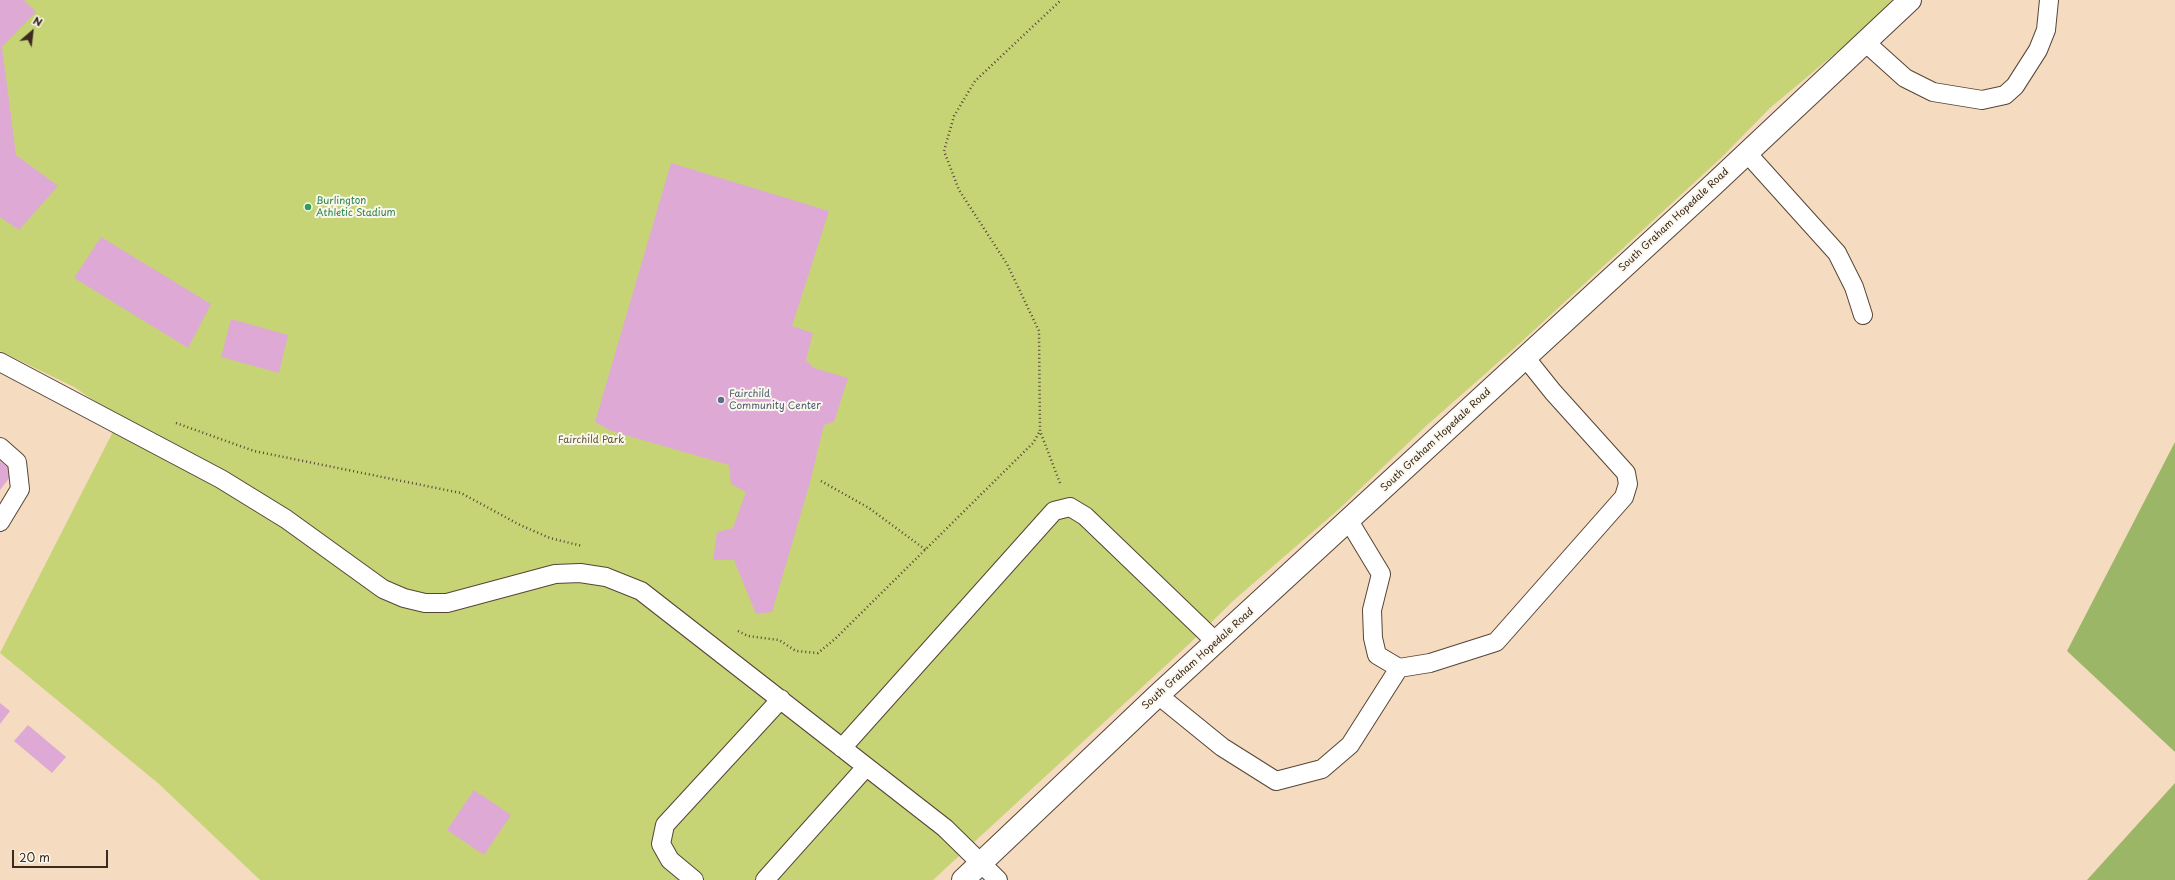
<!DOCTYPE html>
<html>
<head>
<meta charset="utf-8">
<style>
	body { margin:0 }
	#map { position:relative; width:2175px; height:880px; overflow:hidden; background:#f5dbbf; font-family:"Playpen Sans",sans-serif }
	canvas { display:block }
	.north { position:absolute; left:12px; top:12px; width:40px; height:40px; -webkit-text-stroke:3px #fbf7ec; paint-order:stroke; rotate:28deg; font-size:11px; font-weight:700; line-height:16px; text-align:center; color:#3b2a1e }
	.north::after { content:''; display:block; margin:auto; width:14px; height:18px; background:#3b2a1e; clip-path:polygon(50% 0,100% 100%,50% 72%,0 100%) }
	.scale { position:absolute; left:12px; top:850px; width:96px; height:18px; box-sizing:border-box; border:2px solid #3b2a1e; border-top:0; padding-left:5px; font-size:12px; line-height:14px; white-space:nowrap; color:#3b2a1e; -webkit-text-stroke:3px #fbf7ec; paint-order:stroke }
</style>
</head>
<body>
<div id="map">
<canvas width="2175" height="880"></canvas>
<div class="north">N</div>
<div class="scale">20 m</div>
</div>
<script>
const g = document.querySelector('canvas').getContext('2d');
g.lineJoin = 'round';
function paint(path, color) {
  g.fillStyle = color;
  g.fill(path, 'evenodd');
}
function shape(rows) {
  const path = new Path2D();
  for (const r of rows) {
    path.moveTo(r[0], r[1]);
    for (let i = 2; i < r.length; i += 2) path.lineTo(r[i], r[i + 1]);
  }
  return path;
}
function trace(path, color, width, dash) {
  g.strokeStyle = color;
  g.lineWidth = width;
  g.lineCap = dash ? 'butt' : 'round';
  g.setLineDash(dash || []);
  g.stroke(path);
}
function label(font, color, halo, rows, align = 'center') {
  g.font = font + ' "Playpen Sans",sans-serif';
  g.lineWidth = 4;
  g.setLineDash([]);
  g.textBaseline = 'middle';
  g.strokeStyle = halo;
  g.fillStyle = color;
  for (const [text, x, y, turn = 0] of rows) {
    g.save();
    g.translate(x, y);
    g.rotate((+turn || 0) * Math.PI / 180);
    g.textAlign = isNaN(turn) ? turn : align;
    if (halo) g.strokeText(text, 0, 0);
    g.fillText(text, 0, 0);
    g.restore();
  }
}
paint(shape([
	[0,0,1892,0,1868,26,1770,108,1722,157,1519,344,1426,426,1338,510,1234,600,1189,644,933,880,260,880,159,784,0,653,120,418,74,387,0,351]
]), '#c6d476');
paint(shape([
	[2175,442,2175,752,2067,651],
	[2175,783,2175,880,2087,880]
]), '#9cb667');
paint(shape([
	[0,0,24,0,36,12,2,47,16,155,58,186,19,230,0,217],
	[671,163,829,211,792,326,813,333,806,360,814,368,848,378,834,422,824,425,809,486,772,612,756,614,734,560,713,560,717,532,733,528,746,492,731,484,729,465,611,431,595,422],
	[101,237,211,304,188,348,74,278],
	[231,319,288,335,279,373,221,357],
	[0,461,14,472,0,490],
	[0,703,10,711,0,724],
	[28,725,66,757,52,773,14,741],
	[474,790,511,815,484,855,447,830]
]), '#dfa9d5');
const service = shape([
	[1865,42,1905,78,1933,92,1982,100,2005,95,2015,86,2038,50,2046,30,2049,0],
	[1746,152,1837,253,1854,287,1863,315],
	[0,362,221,479,286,519,383,589,404,598,425,603,447,603,555,574,580,573,606,577,641,591,945,828,998,880],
	[0,447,17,462,20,489,0,522],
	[1349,521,1381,574,1372,610,1373,638,1377,655,1399,668,1430,663,1496,642,1624,497,1628,484,1626,473,1553,392,1525,357],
	[1158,695,1222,747,1276,781,1322,769,1350,745,1399,668],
	[842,748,1054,511,1070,507,1085,516,1216,642],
	[694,880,670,860,661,844,665,825,781,699],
	[765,880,866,767]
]);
const tertiary = shape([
	[963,880,1158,695,1713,185,1910,0]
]);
trace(service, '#574536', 20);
trace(tertiary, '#574536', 24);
trace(shape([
	[176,423,254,451,461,493,520,525,550,538,582,546],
	[821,481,869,508,926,550],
	[1060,483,1040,431,1039,331,1007,264,959,190,944,151,954,116,975,81,1061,0],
	[738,631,748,636,779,640,796,651,818,653,835,639,1033,443,1040,431]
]), '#574536', 2.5, [1, 3]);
trace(service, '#fff', 18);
trace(tertiary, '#fff', 22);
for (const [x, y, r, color] of [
	[308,207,4,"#2e9e5b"],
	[721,400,4,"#5c6f8a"]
]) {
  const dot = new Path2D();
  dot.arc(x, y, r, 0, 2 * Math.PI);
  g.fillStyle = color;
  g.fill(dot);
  trace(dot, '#fbf7ec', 1.5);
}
label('10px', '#27864d', '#fbf7ec', [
	["Burlington",316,201],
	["Athletic Stadium",316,213]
], 'left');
label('10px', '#3b2a1e', '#fbf7ec', [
	["South Graham Hopedale Road",1674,220,-43],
	["South Graham Hopedale Road",1436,440,-43],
	["South Graham Hopedale Road",1198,659,-42]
]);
label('10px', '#4e5e75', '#fbf7ec', [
	["Fairchild",729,394],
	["Community Center",729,406]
], 'left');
label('10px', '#5e5434', '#fbf7ec', [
	["Fairchild Park",591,440]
]);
</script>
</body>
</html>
